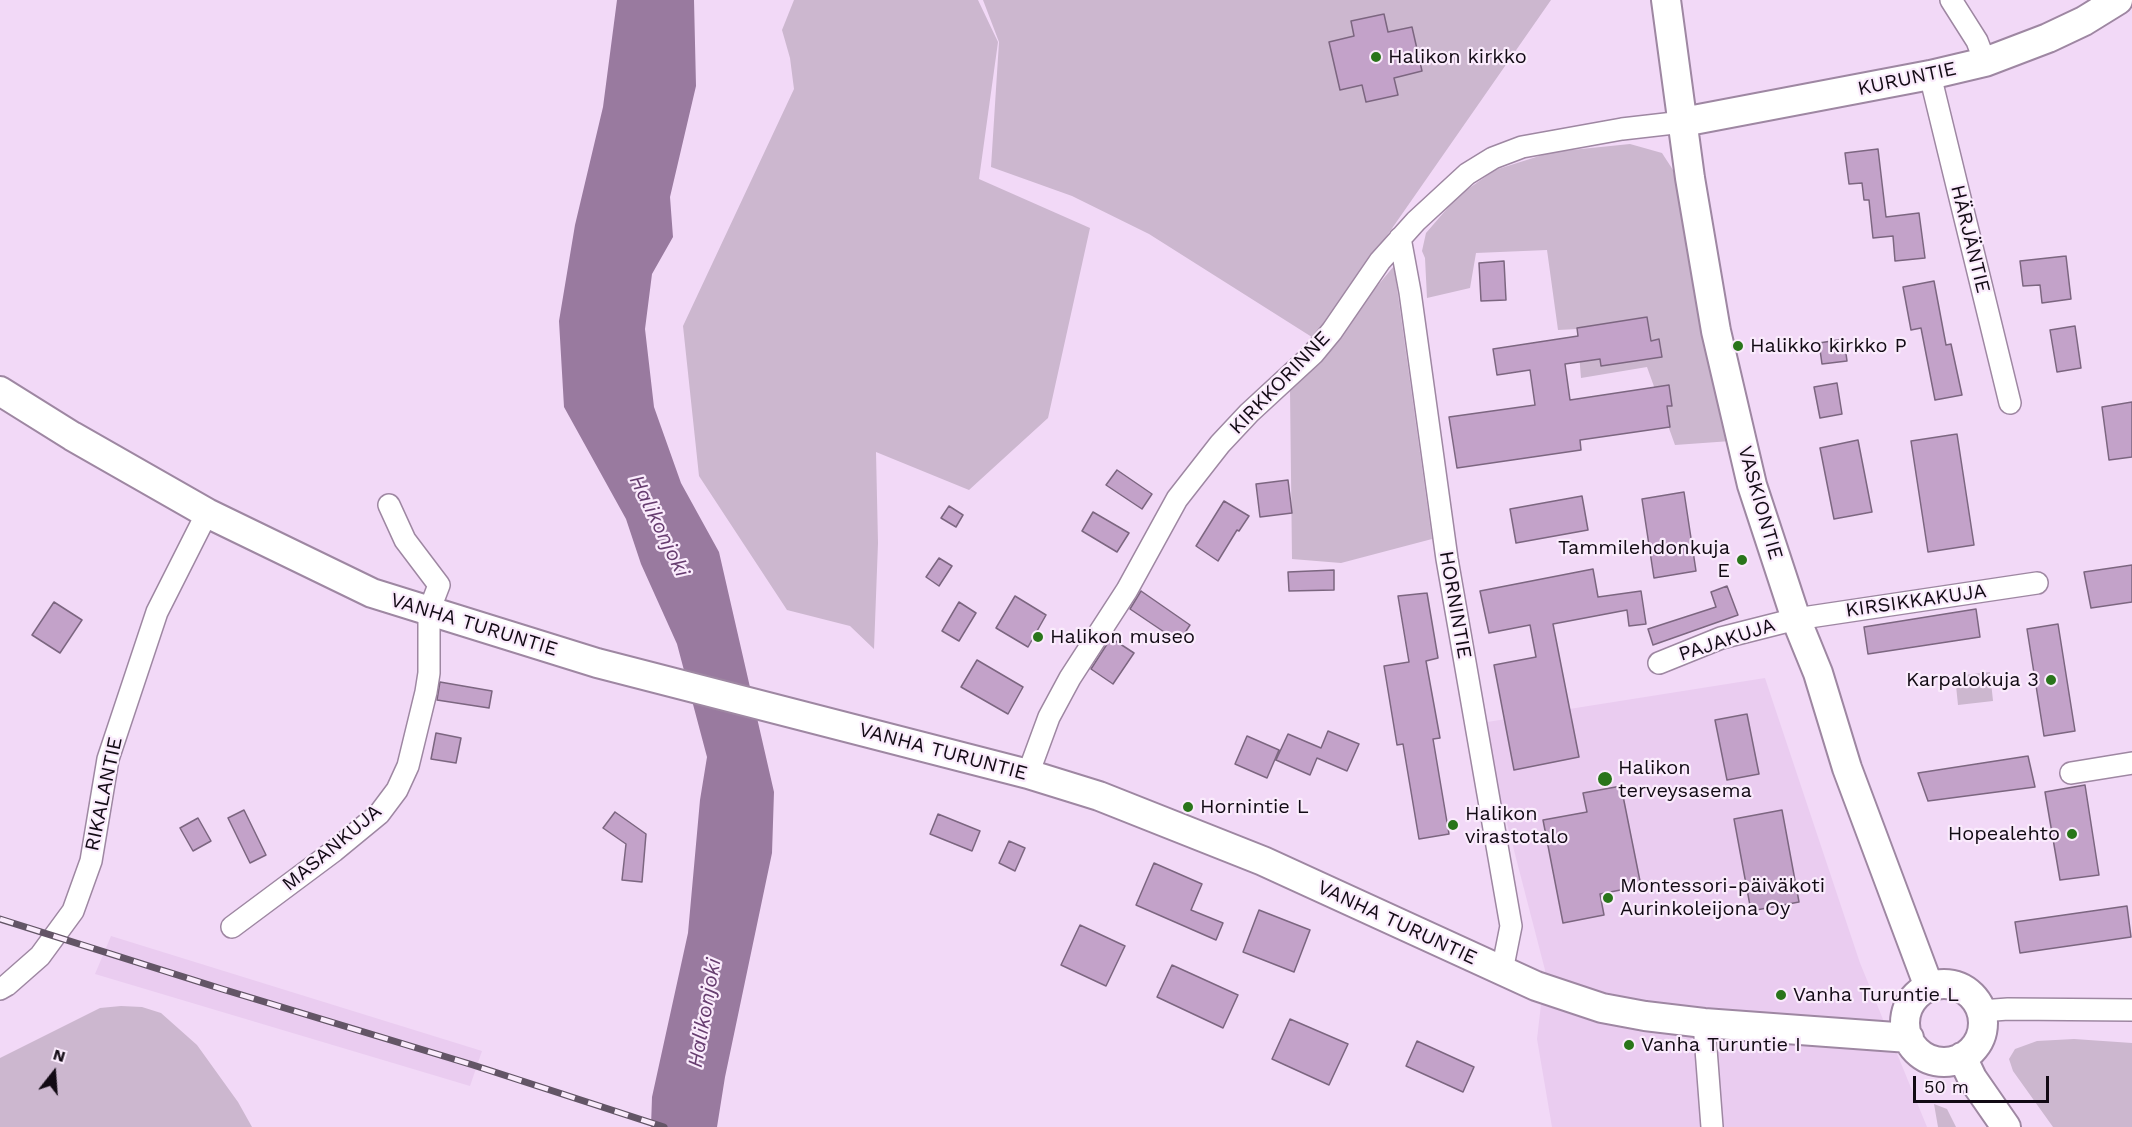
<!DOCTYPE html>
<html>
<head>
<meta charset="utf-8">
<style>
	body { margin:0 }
	#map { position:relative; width:2132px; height:1127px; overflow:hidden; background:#f2d9f7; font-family:"Work Sans",sans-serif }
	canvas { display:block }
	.north { position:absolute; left:24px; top:1043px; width:60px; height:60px; -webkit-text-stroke:4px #faebfc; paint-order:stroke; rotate:17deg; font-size:16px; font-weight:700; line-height:24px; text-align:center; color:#120a14 }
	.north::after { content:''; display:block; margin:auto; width:21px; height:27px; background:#120a14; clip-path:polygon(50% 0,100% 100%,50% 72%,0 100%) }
	.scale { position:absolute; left:1913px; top:1076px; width:136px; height:27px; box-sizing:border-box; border:3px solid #120a14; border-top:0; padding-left:8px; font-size:18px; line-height:21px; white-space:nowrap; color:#120a14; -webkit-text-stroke:4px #faebfc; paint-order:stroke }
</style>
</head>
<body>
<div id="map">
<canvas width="2132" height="1127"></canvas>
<div class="north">N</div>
<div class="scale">50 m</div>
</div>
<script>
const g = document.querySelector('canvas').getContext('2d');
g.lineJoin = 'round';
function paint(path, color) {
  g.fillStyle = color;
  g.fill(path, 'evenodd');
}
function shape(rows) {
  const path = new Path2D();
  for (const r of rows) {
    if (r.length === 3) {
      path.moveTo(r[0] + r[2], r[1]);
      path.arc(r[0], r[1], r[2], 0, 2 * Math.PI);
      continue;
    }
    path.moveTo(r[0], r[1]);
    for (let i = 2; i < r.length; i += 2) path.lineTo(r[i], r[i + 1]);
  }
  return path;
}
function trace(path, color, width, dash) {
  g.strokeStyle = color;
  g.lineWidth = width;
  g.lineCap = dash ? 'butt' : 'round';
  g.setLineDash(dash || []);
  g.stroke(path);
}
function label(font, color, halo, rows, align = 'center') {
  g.font = font + ' "Work Sans",sans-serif';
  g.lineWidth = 4.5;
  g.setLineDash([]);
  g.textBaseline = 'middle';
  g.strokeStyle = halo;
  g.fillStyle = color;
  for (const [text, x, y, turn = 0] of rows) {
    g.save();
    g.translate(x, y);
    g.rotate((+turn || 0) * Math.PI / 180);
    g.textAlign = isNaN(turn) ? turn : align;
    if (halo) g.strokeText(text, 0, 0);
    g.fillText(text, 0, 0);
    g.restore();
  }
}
paint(shape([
	[1765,678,1860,963,1927,1127,1552,1127,1537,1039,1545,970,1481,723],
	[111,936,482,1051,470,1086,95,974]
]), '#eaccf0');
paint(shape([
	[794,0,978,0,998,42,979,179,1090,228,1048,418,969,490,876,452,878,543,874,649,850,626,787,610,699,476,683,326,794,89,790,58,782,30],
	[983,0,1551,0,1315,339,1149,234,1072,196,991,167,999,42],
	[1630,144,1662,153,1673,170,1731,441,1675,445,1647,367,1581,378,1577,329,1558,330,1547,250,1476,253,1470,288,1427,298,1425,258,1422,251,1426,233,1458,196,1495,170,1552,152],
	[1394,266,1432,539,1341,563,1292,559,1290,390],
	[1990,672,1993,701,1958,705,1955,676],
	[121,1006,142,1007,161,1013,197,1045,238,1102,252,1127,0,1127,0,1058,100,1008],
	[2074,1039,2132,1043,2132,1127,2053,1127,2013,1071,2009,1059,2015,1049,2037,1041],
	[1934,1104,1947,1109,1956,1127,1938,1127]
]), '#ccb7cf');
paint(shape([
	[617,0,694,0,696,86,670,197,673,237,652,274,645,329,654,407,681,483,719,552,774,792,772,853,725,1077,717,1127,651,1127,652,1097,688,933,700,800,707,757,677,644,641,564,626,519,564,407,559,321,575,225,603,107]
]), '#997a9f');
const building = shape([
	[1384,14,1388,32,1412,27,1422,71,1394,78,1398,95,1366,102,1362,85,1340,90,1329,42,1354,36,1351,21,1384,14],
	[1878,149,1886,217,1919,213,1925,258,1895,261,1893,236,1873,238,1869,200,1864,200,1862,183,1849,184,1845,153,1878,149],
	[2066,256,2071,299,2042,303,2040,285,2023,286,2020,261,2066,256],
	[1504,261,1506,300,1481,301,1479,263,1504,261],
	[1934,281,1946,345,1951,344,1962,395,1935,400,1921,328,1911,330,1903,287,1934,281],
	[1647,317,1651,341,1659,339,1662,357,1601,366,1600,359,1565,364,1570,400,1669,385,1672,406,1667,406,1670,427,1580,440,1581,450,1457,468,1449,417,1535,405,1530,370,1497,375,1493,349,1578,336,1577,328,1647,317],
	[2075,326,2081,368,2057,372,2050,330,2075,326],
	[1844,339,1847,361,1822,364,1819,343,1844,339],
	[1837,383,1842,414,1820,418,1814,387,1837,383],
	[2132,402,2132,457,2109,460,2102,407,2132,402],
	[1957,434,1974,545,1928,552,1911,441,1957,434],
	[1858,440,1872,512,1834,519,1820,448,1858,440],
	[1117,470,1152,494,1142,509,1106,485,1117,470],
	[1288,480,1292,513,1260,517,1256,484,1288,480],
	[1684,492,1696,571,1654,578,1642,499,1684,492],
	[1582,496,1588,530,1516,543,1510,509,1582,496],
	[1224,501,1249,516,1239,531,1237,530,1218,561,1196,546,1224,501],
	[949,506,963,515,956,527,941,518,949,506],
	[1093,512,1129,533,1117,552,1082,531,1093,512],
	[939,558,952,566,939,586,926,577,939,558],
	[2132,565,2132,602,2091,608,2084,572,2132,565],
	[1593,569,1598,597,1641,591,1646,624,1629,626,1627,610,1553,624,1579,757,1514,770,1494,665,1536,657,1530,625,1489,633,1480,591,1593,569],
	[1334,570,1334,590,1289,591,1288,572,1334,570],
	[1727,586,1738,615,1653,645,1648,629,1716,607,1711,592,1727,586],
	[1141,591,1190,625,1179,642,1130,609,1141,591],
	[1427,593,1438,658,1426,661,1440,738,1433,739,1449,834,1419,839,1403,744,1397,745,1384,666,1409,662,1398,596,1427,593],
	[1015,596,1046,615,1028,647,996,628,1015,596],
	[54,602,82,620,60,653,32,635,54,602],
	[959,602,976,613,959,641,942,631,959,602],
	[1976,609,1980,637,1868,654,1864,627,1976,609],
	[2058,624,2075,731,2044,736,2027,629,2058,624],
	[1111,638,1134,653,1113,684,1091,669,1111,638],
	[977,660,1023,687,1008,714,961,687,977,660],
	[440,682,492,691,489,708,437,700,440,682],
	[1747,714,1759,774,1727,780,1715,720,1747,714],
	[1328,731,1359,744,1347,771,1317,758,1310,775,1276,760,1288,734,1321,748,1328,731],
	[436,733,461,738,456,763,431,759,436,733],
	[1247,736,1279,750,1267,778,1235,764,1247,736],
	[2028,756,2035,787,1928,801,1918,773,2028,756],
	[2085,785,2099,875,2060,880,2045,792,2085,785],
	[1621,786,1641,886,1600,894,1604,915,1563,923,1543,820,1587,812,1583,793,1621,786],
	[244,810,266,855,250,863,228,818,244,810],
	[1782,810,1799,902,1751,911,1734,819,1782,810],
	[615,812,646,834,642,882,622,880,626,844,603,828,615,812],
	[938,814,980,831,972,851,930,834,938,814],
	[198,818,211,841,193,851,180,828,198,818],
	[1009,841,1025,848,1015,871,999,863,1009,841],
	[1154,863,1202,884,1191,910,1223,923,1216,940,1136,905,1154,863],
	[2127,906,2131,937,2020,953,2015,922,2127,906],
	[1259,910,1310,930,1294,972,1243,952,1259,910],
	[1080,925,1125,946,1106,986,1061,965,1080,925],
	[1172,965,1238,995,1223,1028,1157,997,1172,965],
	[1290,1019,1348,1044,1329,1085,1272,1059,1290,1019],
	[1417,1041,1474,1067,1463,1092,1406,1066,1417,1041]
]);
paint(building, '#c3a2c9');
trace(building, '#7c6680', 1.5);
const street = shape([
	[1951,0,1977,41,1985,62],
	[1930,75,2010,403],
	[1400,238,1410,292,1447,559,1511,926,1502,971],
	[1659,663,1721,638,1796,619,2037,583],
	[2071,773,2132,763],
	[1028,774,1049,717,1070,678,1127,590,1177,499,1220,444,1249,413,1313,354,1332,331,1380,261,1416,221,1467,174,1493,158,1522,147,1622,129,1683,122],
	[232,927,334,851,379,814,397,790,408,766,426,692,429,673,429,611,439,585,405,540,389,505],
	[0,989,7,985,40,956,73,911,91,861,108,759,157,612,207,513],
	[1981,1011,2008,1009,2132,1010],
	[1704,1023,1712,1127]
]);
const secondary = shape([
	[1666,0,1690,178,1716,331,1752,485,1796,619,1818,673,1847,768,1929,987],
	[1683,122,1930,75,1985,62,2048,38,2084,21,2118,0],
	[0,391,72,436,207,513,372,593,597,663,1028,774,1099,796,1263,861,1536,986,1602,1008,1645,1016,1704,1023,1909,1038],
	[1944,1023,39],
	[1962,1057,1972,1078,2006,1127]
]);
trace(street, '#9e87a2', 24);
trace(secondary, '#9e87a2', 32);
trace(street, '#fff', 21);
trace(secondary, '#fff', 28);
const rail = shape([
	[0,919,222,989,473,1065,664,1127]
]);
trace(rail, '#635566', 7);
trace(rail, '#faebfc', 4.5, [14]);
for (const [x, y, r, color] of [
	[1376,57,6,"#29751a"],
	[1738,346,6,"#29751a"],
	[1742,560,6,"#29751a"],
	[1038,637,6,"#29751a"],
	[2051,680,6,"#29751a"],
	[1605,779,8,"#29751a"],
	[1188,807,6,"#29751a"],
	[1453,825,6,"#29751a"],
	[2072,834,6,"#29751a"],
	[1608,898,6,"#29751a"],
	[1781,995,6,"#29751a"],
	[1629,1045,6,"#29751a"]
]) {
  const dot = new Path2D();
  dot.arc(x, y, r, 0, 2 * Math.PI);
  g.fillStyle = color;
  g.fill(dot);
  trace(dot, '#faebfc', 2);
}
label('20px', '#120a14', '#faebfc', [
	["Halikon kirkko",1388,57],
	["Halikko kirkko P",1750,346],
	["Tammilehdonkuja",1730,548,"right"],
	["E",1730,571,"right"],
	["Halikon museo",1050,637],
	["Karpalokuja 3",2039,680,"right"],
	["Halikon",1618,768],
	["terveysasema",1618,791],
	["Hornintie L",1200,807],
	["Halikon",1465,814],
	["virastotalo",1465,837],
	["Hopealehto",2060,834,"right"],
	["Montessori-päiväkoti",1620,886],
	["Aurinkoleijona Oy",1620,909],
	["Vanha Turuntie L",1793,995],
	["Vanha Turuntie I",1641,1045]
], 'left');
label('20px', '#120a14', '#faebfc', [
	["KURUNTIE",1907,79,-12],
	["HÄRJÄNTIE",1970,239,76],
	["KIRKKORINNE",1280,383,-46],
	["VASKIONTIE",1760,503,74],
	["KIRSIKKAKUJA",1916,601,-8],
	["HORNINTIE",1455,605,80],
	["VANHA TURUNTIE",474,625,17],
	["PAJAKUJA",1727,640,-18],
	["VANHA TURUNTIE",943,752,15],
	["RIKALANTIE",104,794,-78],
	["MASANKUJA",332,848,-40],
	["VANHA TURUNTIE",1397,923,25]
]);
label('italic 21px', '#663c6f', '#faebfc', [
	["Halikonjoki",659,526,64],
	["Halikonjoki",705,1013,-80]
]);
</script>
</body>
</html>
